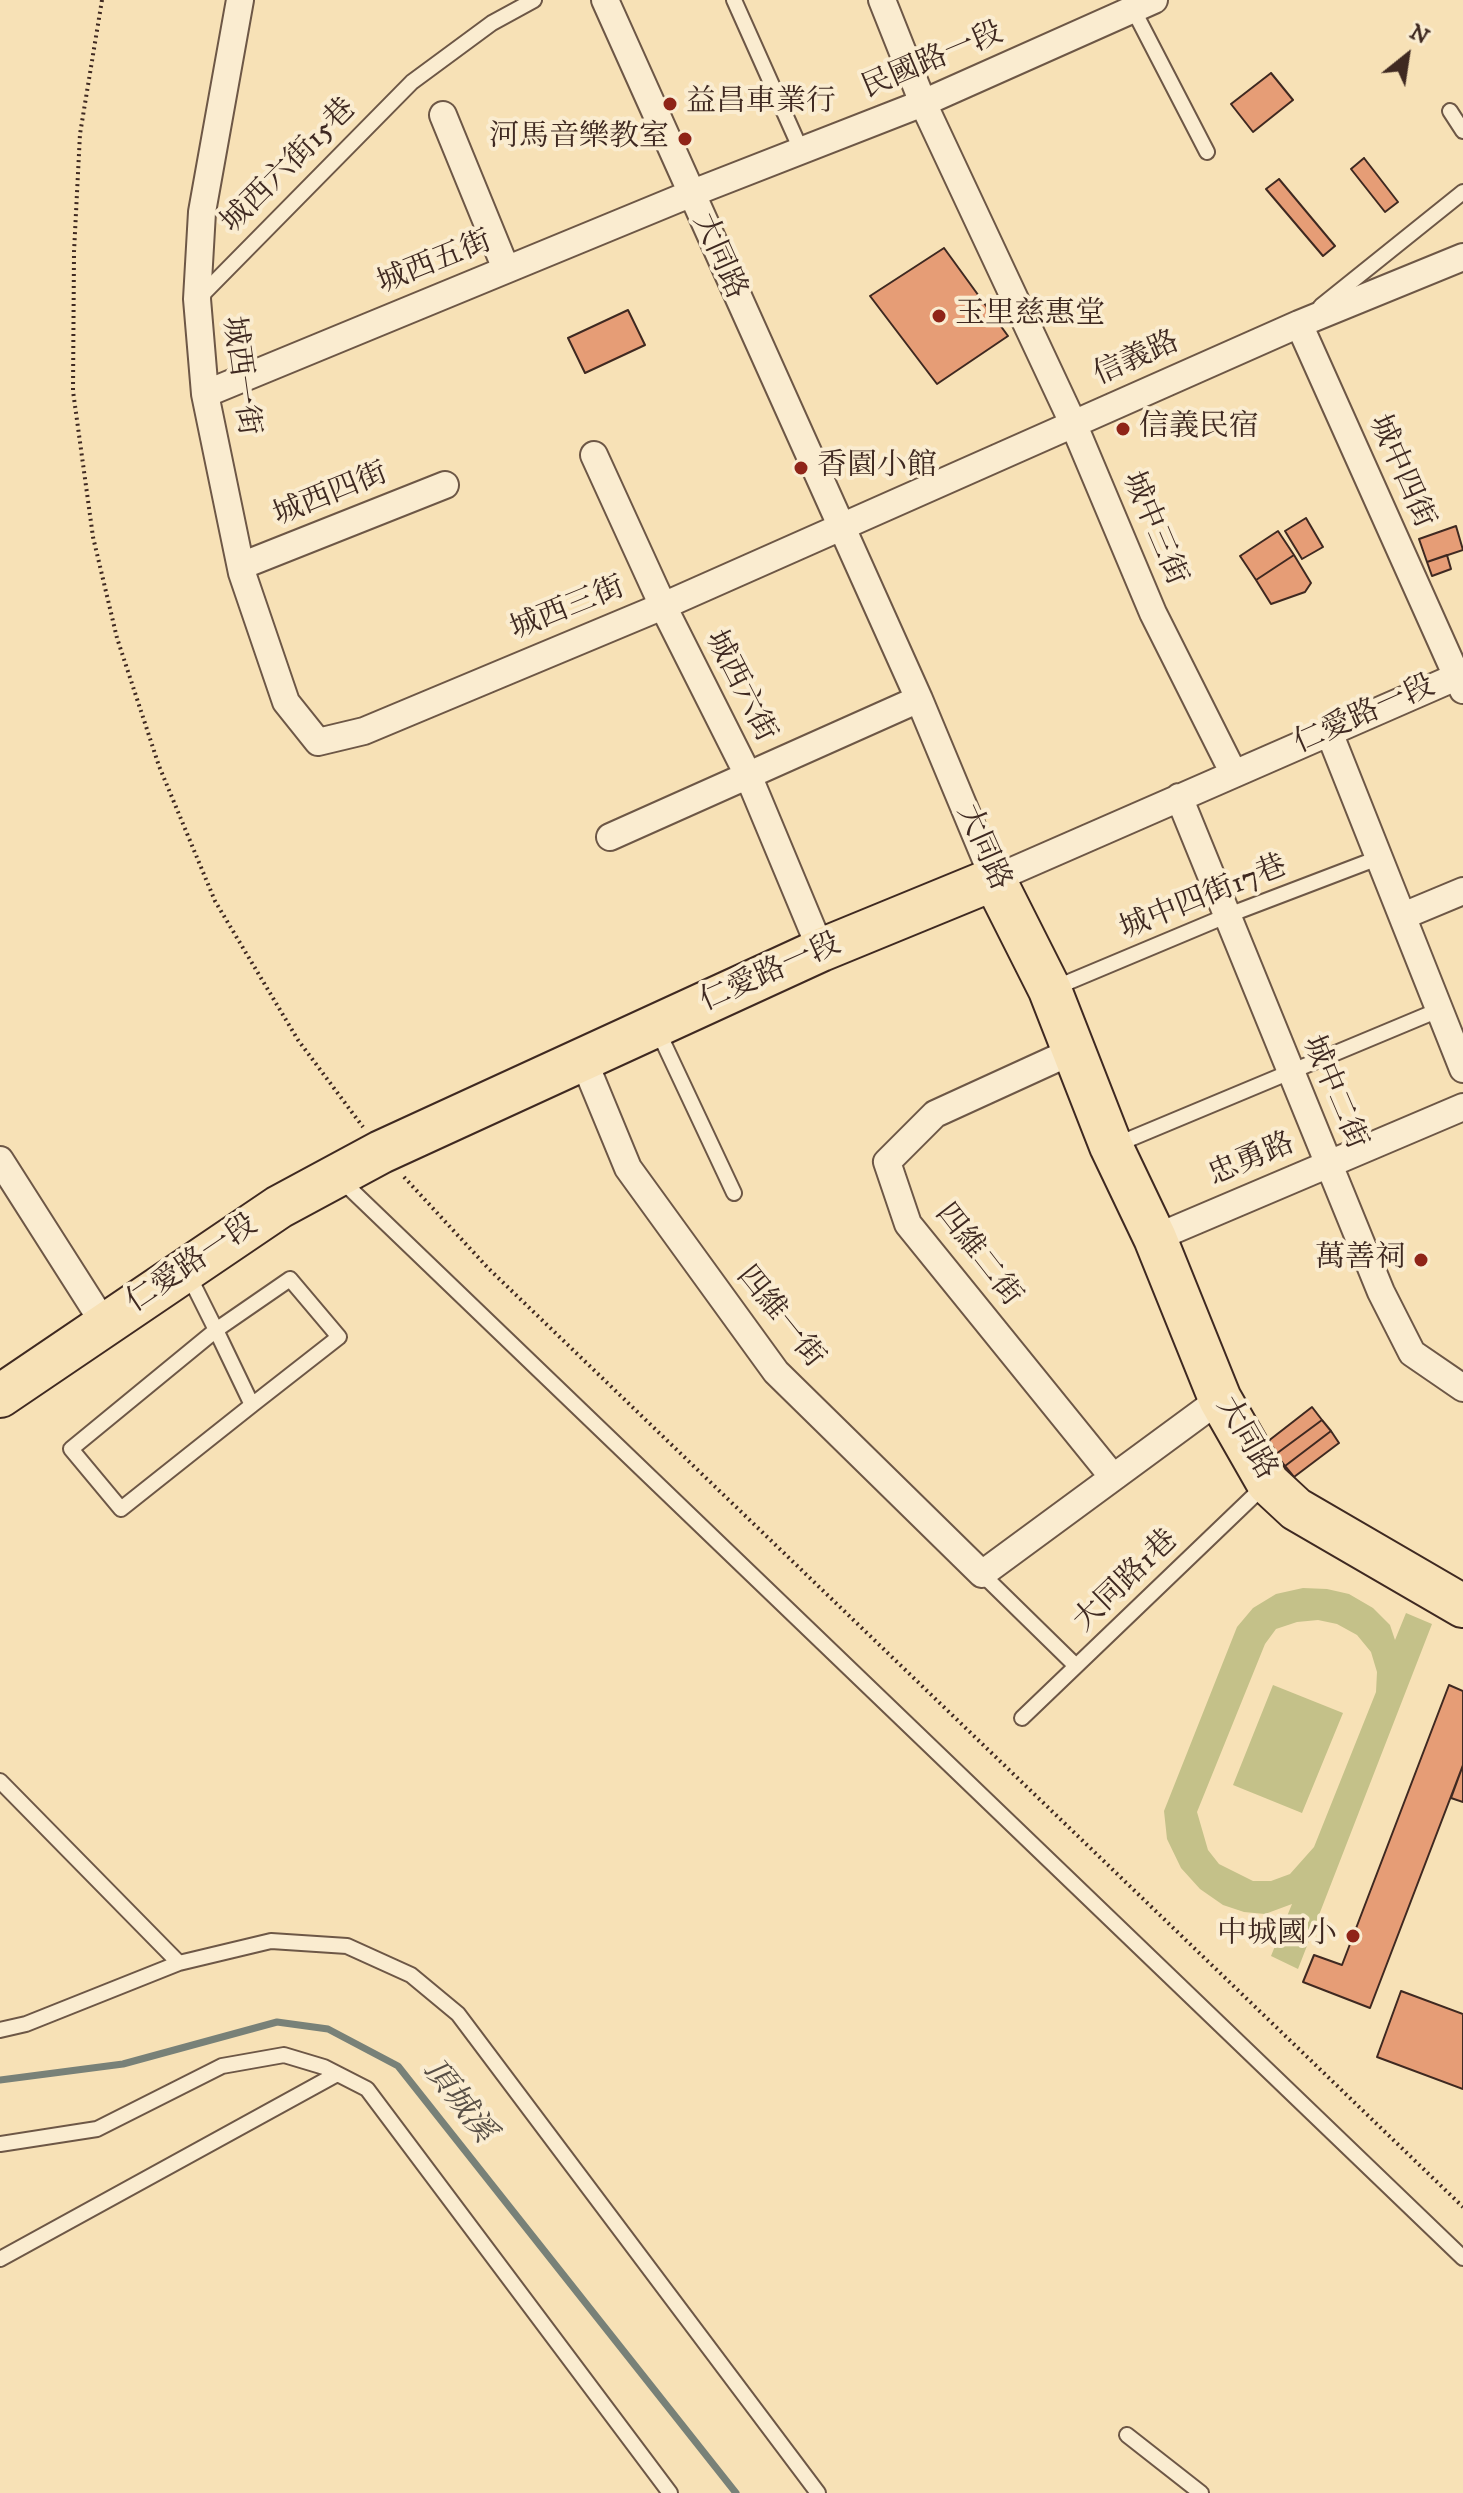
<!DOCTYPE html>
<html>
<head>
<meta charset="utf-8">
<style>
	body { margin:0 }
	#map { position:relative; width:1463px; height:2493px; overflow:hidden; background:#f7e1b6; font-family:"IM FELL DW Pica",serif }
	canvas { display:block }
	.north { position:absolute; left:1367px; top:16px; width:80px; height:80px; -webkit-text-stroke:6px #faecd0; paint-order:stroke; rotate:30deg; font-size:22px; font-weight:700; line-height:32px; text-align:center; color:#3f2921 }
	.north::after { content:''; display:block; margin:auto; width:28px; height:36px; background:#3f2921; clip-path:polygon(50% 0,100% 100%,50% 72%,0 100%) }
</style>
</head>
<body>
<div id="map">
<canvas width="1463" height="2493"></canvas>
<div class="north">N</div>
</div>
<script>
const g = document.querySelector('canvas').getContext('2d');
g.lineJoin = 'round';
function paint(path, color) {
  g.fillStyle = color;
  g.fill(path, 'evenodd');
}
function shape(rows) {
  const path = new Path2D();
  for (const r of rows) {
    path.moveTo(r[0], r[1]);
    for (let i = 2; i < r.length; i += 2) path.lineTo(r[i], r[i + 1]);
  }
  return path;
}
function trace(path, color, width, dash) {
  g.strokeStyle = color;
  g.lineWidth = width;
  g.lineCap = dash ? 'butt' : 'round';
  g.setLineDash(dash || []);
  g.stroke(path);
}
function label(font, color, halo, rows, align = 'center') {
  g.font = font + ' "IM FELL DW Pica","Noto Serif TC",serif';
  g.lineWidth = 8;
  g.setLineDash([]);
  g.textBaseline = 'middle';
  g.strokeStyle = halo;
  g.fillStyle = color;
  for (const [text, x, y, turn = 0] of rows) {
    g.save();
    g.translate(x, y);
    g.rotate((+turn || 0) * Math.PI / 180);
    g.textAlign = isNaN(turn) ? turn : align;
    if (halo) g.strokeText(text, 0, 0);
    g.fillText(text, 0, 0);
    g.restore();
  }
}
paint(shape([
	[1303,1588,1327,1589,1349,1594,1373,1608,1390,1625,1395,1640,1406,1613,1432,1624,1298,1969,1271,1956,1292,1904,1265,1914,1244,1912,1223,1905,1200,1889,1181,1868,1167,1839,1164,1811,1237,1627,1253,1608,1276,1594],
	[1318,1620,1337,1624,1357,1635,1371,1652,1377,1672,1376,1692,1314,1847,1290,1874,1271,1881,1253,1881,1219,1864,1208,1850,1197,1812,1265,1644,1276,1629,1297,1622],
	[1273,1685,1343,1713,1302,1813,1233,1785]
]), '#c4c189');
trace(shape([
	[0,2080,123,2064,277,2022,328,2029,398,2066,736,2493]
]), '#788178', 7);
const building = shape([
	[1271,73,1293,100,1253,132,1231,104,1271,73],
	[1364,158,1398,202,1385,212,1351,169,1364,158],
	[1279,179,1335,246,1323,256,1266,189,1279,179],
	[944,248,1008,336,937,384,870,296,944,248],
	[628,310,645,345,585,373,568,338,628,310],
	[1306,518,1323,547,1302,559,1285,531,1306,518],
	[1456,526,1463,550,1427,562,1419,539,1456,526],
	[1278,531,1294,555,1256,580,1240,556,1278,531],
	[1294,555,1311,583,1305,592,1271,604,1256,580,1294,555],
	[1447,555,1451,569,1432,576,1427,562,1447,555],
	[1312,1407,1322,1420,1276,1454,1267,1442,1312,1407],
	[1322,1420,1331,1431,1285,1466,1276,1454,1322,1420],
	[1331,1431,1339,1443,1294,1477,1285,1466,1331,1431],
	[1449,1685,1463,1691,1463,1765,1370,2008,1303,1982,1314,1955,1342,1965,1449,1685],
	[1463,1765,1463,1802,1451,1798,1463,1765],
	[1401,1991,1463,2014,1463,2089,1377,2057,1401,1991]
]);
paint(building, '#e69d76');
trace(building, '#3f2921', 2);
const service = shape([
	[734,0,801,150],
	[1133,9,1207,152],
	[1450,111,1463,131],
	[198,299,412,82,492,23,534,0],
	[1321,306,1463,192],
	[1052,989,1226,916,1378,858],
	[657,1029,734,1193],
	[1113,1146,1441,1009],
	[341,1180,1463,2258],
	[188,1274,216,1330,71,1449,121,1509,252,1405,216,1330,290,1279,339,1337,252,1405],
	[982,1574,1076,1666],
	[1022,1718,1264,1486],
	[0,1781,179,1963],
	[0,2030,26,2024,179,1963,271,1941,347,1946,411,1975,458,2014,818,2493],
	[0,2144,97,2129,222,2066,284,2055,324,2067,367,2089,670,2493],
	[0,2259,337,2074],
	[1127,2435,1201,2493]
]);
const minor = shape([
	[240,0,202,212,197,299,205,394,242,573,286,702,318,742,364,731,663,606,1299,324,1463,257],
	[605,0,919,699,994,879,1463,674],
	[882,0,923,103,1073,423,1153,613,1234,774],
	[443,115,506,269],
	[1299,324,1463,690],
	[205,394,690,194,923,103,1154,0],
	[594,455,663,606,748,775,821,950],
	[241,566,445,485],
	[1329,732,1463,1069],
	[1179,797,1381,1292,1412,1353,1463,1388],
	[610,837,919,699],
	[1403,916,1463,891],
	[1075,1050,935,1114,887,1162,908,1224,1113,1477],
	[583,1059,628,1168,776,1372,982,1574,1220,1399],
	[0,1160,105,1325],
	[1155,1238,1463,1107]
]);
const primary = shape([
	[0,1396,279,1207,381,1152,821,950,994,879,1050,990,1111,1146,1155,1238,1220,1399,1268,1483,1296,1509,1463,1606]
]);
trace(service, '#6d5746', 18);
trace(minor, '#6d5746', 30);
trace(primary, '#3f2921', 46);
trace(shape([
	[102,0,80,134,74,252,73,391,93,537,117,638,159,766,215,901,298,1040,363,1127],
	[404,1177,488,1268,1463,2207]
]), '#3f2921', 4, [2, 4]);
trace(service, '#faecd0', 14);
trace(minor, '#faecd0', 26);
trace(primary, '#f7e1b6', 42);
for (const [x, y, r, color] of [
	[670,104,8,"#8f2418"],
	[685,139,8,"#8f2418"],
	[939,316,8,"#8f2418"],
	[1123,429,8,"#8f2418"],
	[801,468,8,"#8f2418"],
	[1421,1260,8,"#8f2418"],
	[1353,1936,8,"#8f2418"]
]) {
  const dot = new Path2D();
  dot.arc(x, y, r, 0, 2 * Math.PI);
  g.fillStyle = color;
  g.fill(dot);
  trace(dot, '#faecd0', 3);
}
label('30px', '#3f2921', '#faecd0', [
	["民國路一段",933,62,-23],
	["城西六街15巷",290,167,-45],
	["大同路",718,257,66],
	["城西五街",435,264,-22],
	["信義路",1137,360,-24],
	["城西一街",239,376,82],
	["城中四街",1400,472,66],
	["城西四街",331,496,-22],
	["城中三街",1153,529,67],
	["城西三街",568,610,-22],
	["城西六街",739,687,63],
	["仁愛路一段",1365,716,-24],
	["大同路",982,848,66],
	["城中四街17巷",1204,899,-22],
	["仁愛路一段",771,974,-24],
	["城中二街",1333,1093,67],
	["忠勇路",1252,1161,-23],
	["四維二街",977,1256,52],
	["仁愛路一段",193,1265,-34],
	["四維一街",779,1318,51],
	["大同路",1245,1439,60],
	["大同路1巷",1127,1582,-44]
]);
label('30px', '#3f2921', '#faecd0', [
	["益昌車業行",686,104],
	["河馬音樂教室",669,139,"right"],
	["玉里慈惠堂",955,316],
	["信義民宿",1139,429],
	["香園小館",817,468],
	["萬善祠",1405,1260,"right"],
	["中城國小",1337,1936,"right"]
], 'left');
label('italic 32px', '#574e45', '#faecd0', [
	["頂城溪",457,2102,52]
]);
</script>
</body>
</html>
